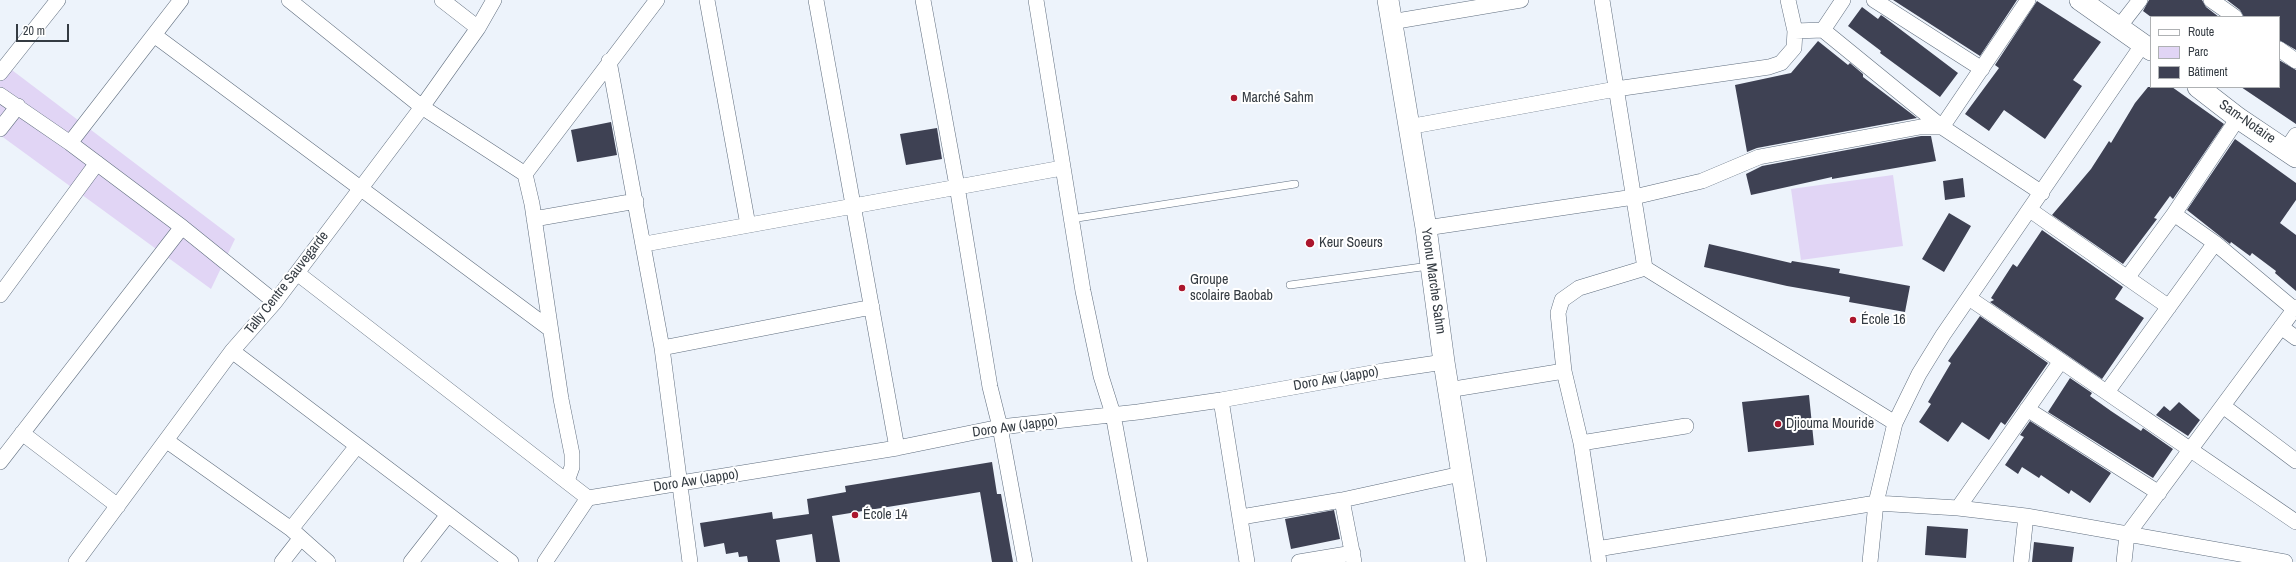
<!DOCTYPE html>
<html>
<head>
<meta charset="utf-8">
<style>
	body { margin:0 }
	#map { position:relative; width:2296px; height:562px; overflow:hidden; background:#edf3fb; font-family:"Archivo Narrow",sans-serif }
	canvas { display:block }
	.legend { position:absolute; left:2150px; top:16px; width:130px; height:72px; box-sizing:border-box; background:#fff; border:1px solid #aeb1b3; margin:0; padding:5px 7px; list-style:none; font-size:12px; color:#343b42 }
	.legend li { display:flex; align-items:center; gap:8px; height:20px }
	.legend b { width:20px; border:1px solid #aeb1b3 }
	.scale { position:absolute; left:16px; top:24px; width:53px; height:18px; box-sizing:border-box; border:2px solid #343b42; border-top:0; padding-left:5px; font-size:12px; line-height:14px; white-space:nowrap; color:#343b42; -webkit-text-stroke:3px #fff; paint-order:stroke }
</style>
</head>
<body>
<div id="map">
<canvas width="2296" height="562"></canvas>
<ul class="legend">
<li><b style="height:5px;background:#fff"></b>Route</li>
<li><b style="height:11px;background:#e1d5f5"></b>Parc</li>
<li><b style="height:11px;background:#3e4153"></b>Bâtiment</li>
</ul>
<div class="scale">20 m</div>
</div>
<script>
const g = document.querySelector('canvas').getContext('2d');
g.lineJoin = 'round';
function paint(path, color) {
  g.fillStyle = color;
  g.fill(path, 'evenodd');
}
function shape(rows) {
  const path = new Path2D();
  for (const r of rows) {
    path.moveTo(r[0], r[1]);
    for (let i = 2; i < r.length; i += 2) path.lineTo(r[i], r[i + 1]);
  }
  return path;
}
function trace(path, color, width, dash) {
  g.strokeStyle = color;
  g.lineWidth = width;
  g.lineCap = dash ? 'butt' : 'round';
  g.setLineDash(dash || []);
  g.stroke(path);
}
function label(font, color, halo, rows, align = 'center') {
  g.font = font + ' "Archivo Narrow",sans-serif';
  g.lineWidth = 4;
  g.setLineDash([]);
  g.textBaseline = 'middle';
  g.strokeStyle = halo;
  g.fillStyle = color;
  for (const [text, x, y, turn = 0] of rows) {
    g.save();
    g.translate(x, y);
    g.rotate((+turn || 0) * Math.PI / 180);
    g.textAlign = isNaN(turn) ? turn : align;
    if (halo) g.strokeText(text, 0, 0);
    g.fillText(text, 0, 0);
    g.restore();
  }
}
paint(shape([
	[0,61,235,239,211,289,0,135],
	[1893,175,1903,246,1801,260,1791,189]
]), '#e1d5f5');
paint(shape([
	[1893,0,2017,0,1980,56],
	[2149,0,2202,0,2206,7,2219,17,2151,17,2143,11],
	[2227,0,2296,0,2296,50,2279,40,2279,17,2244,17,2240,10],
	[2037,1,2101,42,2073,80,2082,86,2045,139,2004,110,1989,131,1965,114,1999,68,1995,65],
	[1862,7,1878,19,1881,15,1884,17,1958,73,1940,97,1880,53,1881,51,1848,26],
	[1818,41,1848,65,1850,63,1863,74,1863,77,1917,118,1757,148,1747,152,1735,85,1791,73],
	[2279,60,2296,70,2296,124,2241,87,2279,87],
	[2148,87,2172,87,2224,124,2173,199,2170,196,2154,218,2157,219,2123,264,2052,215,2091,169,2109,141,2111,143,2135,103],
	[611,122,617,155,577,162,571,130],
	[937,128,942,159,906,165,900,134],
	[1921,136,1931,136,1936,161,1832,179,1832,177,1751,195,1746,174,1762,166],
	[2235,139,2296,183,2296,200,2280,223,2296,235,2296,291,2275,273,2276,271,2252,253,2250,256,2231,242,2230,244,2187,210],
	[1963,178,1965,197,1945,200,1943,181],
	[1949,213,1971,226,1944,272,1922,259],
	[2042,230,2123,287,2115,299,2144,318,2102,379,1990,302,1994,300,1991,298,2013,264,2017,267],
	[1709,244,1791,263,1792,261,1840,269,1839,273,1910,286,1905,312,1849,302,1850,297,1787,286,1704,267],
	[1980,316,2048,363,2005,425,2001,422,1989,440,1962,422,1948,442,1919,422,1931,404,1928,402,1951,363,1948,361],
	[2070,378,2092,393,2090,396,2111,411,2141,431,2143,428,2173,449,2153,478,2048,412],
	[1809,395,1814,445,1748,452,1742,402],
	[2179,402,2200,420,2188,436,2156,415,2164,406,2170,411],
	[2030,421,2111,473,2090,503,2071,490,2069,494,2041,475,2039,478,2022,467,2018,474,2005,465,2024,437,2020,435],
	[992,462,997,494,1001,494,1013,562,992,562,980,492,832,516,840,562,816,562,812,534,776,540,780,562,748,562,747,556,739,557,738,552,726,554,724,543,704,547,700,523,772,512,773,519,809,514,807,499,846,492,845,486],
	[1334,510,1340,539,1291,549,1285,519],
	[1927,526,1968,529,1966,558,1925,555],
	[2034,542,2074,547,2072,562,2032,562]
]), '#3e4153');
const lane = shape([
	[1071,219,1295,184],
	[1290,285,1429,266]
]);
const street = shape([
	[289,0,422,107,525,174,532,204,561,399,572,454,572,467,567,481],
	[442,0,478,28],
	[707,0,748,225],
	[816,0,897,448],
	[923,0,957,186,990,387,1000,427,1025,562],
	[1036,0,1083,291,1101,376,1113,414,1140,562],
	[1602,0,1645,268],
	[1843,0,1823,30,1942,127],
	[1874,0,1982,69],
	[2028,0,1942,127,2042,193],
	[2211,0,2235,17],
	[1391,22,1521,0],
	[2119,27,2140,0],
	[1795,31,1823,30],
	[154,35,550,329],
	[2279,49,2296,61],
	[609,61,662,348,690,562],
	[0,73,58,0],
	[0,95,70,143,182,227,275,302],
	[1408,127,1616,89,1769,67,1781,63,1794,48,1795,31,1788,0],
	[0,129,18,106],
	[70,143,181,0],
	[2286,150,2296,135],
	[525,174,657,0],
	[2030,210,2169,307],
	[2174,214,2215,243,2294,309],
	[534,219,636,201],
	[1426,228,1634,197,1702,181,1759,157,1920,127,1942,127],
	[645,244,1062,168],
	[297,273,588,498],
	[2127,278,2174,214,2238,118],
	[0,295,97,163],
	[1969,298,2296,522],
	[2281,327,2296,338],
	[662,348,872,307],
	[232,351,511,562],
	[1448,390,1564,371],
	[2107,392,2215,243],
	[1221,400,1247,562],
	[2223,406,2296,461],
	[2027,409,2159,493],
	[22,433,118,506],
	[167,441,291,529,328,562],
	[1581,443,1686,426],
	[0,462,182,227],
	[588,498,897,448,1000,427,1138,412,1221,400,1383,371,1444,362],
	[1342,500,1354,562],
	[1958,508,2061,361],
	[1241,517,1342,500,1461,474],
	[291,529,357,446],
	[1597,549,1876,503,1958,508,2026,516,2285,562],
	[76,562,232,351,275,302,422,107,478,28,494,0],
	[282,562,300,539],
	[411,562,447,516],
	[545,562,588,498],
	[1299,562,1353,553],
	[1599,562,1581,443,1564,371,1558,313,1562,300,1579,288,1645,268,1895,423],
	[1870,562,1876,503,1895,423,1919,374,1943,335,2143,44],
	[2021,562,2026,516],
	[2124,562,2127,535,2296,307]
]);
const secondary = shape([
	[1388,0,1426,228,1444,362,1476,562],
	[2080,0,2151,50],
	[2198,87,2238,118,2296,157]
]);
trace(lane, '#606e7f', 8);
trace(street, '#606e7f', 16);
trace(secondary, '#606e7f', 22);
trace(lane, '#fff', 7);
trace(street, '#fff', 15);
trace(secondary, '#fff', 21);
for (const [x, y, r, color] of [
	[1234,98,4,"#ab162d"],
	[1310,243,5,"#ab162d"],
	[1182,288,4,"#ab162d"],
	[1853,320,4,"#ab162d"],
	[1778,424,4,"#ab162d"],
	[855,515,4,"#ab162d"]
]) {
  const dot = new Path2D();
  dot.arc(x, y, r, 0, 2 * Math.PI);
  g.fillStyle = color;
  g.fill(dot);
  trace(dot, '#fff', 1.5);
}
label('14px', '#343b42', '#fff', [
	["Marché Sahm",1242,98],
	["Keur Soeurs",1319,243],
	["Groupe",1190,280],
	["scolaire Baobab",1190,296],
	["École 16",1861,320],
	["Djiouma Mouride",1786,424],
	["École 14",863,515]
], 'left');
label('14px', '#343b42', '#fff', [
	["Sam-Notaire",2247,122,35],
	["Yoonu Marche Sahm",1433,281,82],
	["Tally Centre Sauvegarde",287,283,-52],
	["Doro Aw (Jappo)",1336,379,-10],
	["Doro Aw (Jappo)",1015,427,-8],
	["Doro Aw (Jappo)",696,481,-9]
]);
</script>
</body>
</html>
